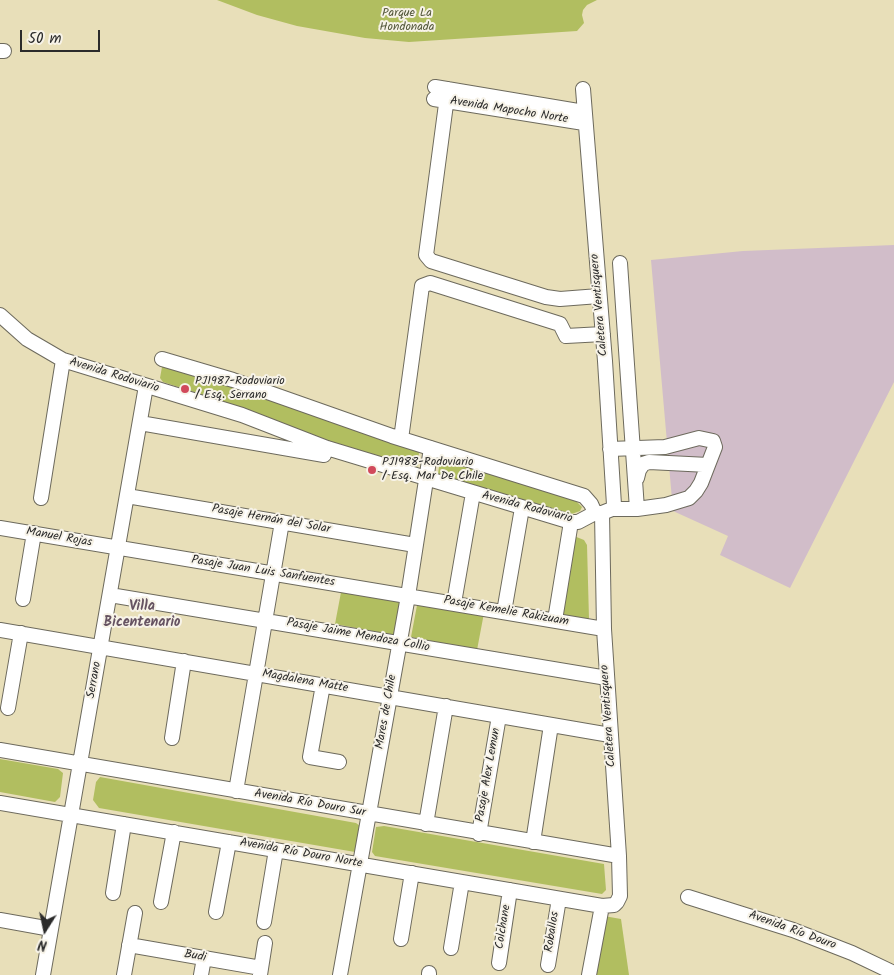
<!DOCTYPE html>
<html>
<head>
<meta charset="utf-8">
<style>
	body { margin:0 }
	#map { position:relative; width:894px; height:975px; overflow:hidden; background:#e8dfb9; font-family:Kalam,sans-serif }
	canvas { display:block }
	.north { position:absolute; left:20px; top:905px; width:50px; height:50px; -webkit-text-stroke:4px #f7f3e8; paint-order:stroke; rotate:190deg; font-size:14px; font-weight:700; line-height:20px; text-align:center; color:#2b2b2b }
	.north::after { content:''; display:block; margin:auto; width:18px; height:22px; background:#2b2b2b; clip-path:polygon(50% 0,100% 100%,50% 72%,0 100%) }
	.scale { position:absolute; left:20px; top:30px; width:80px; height:22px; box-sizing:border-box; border:2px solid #2b2b2b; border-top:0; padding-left:6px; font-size:15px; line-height:18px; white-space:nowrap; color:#2b2b2b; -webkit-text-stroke:4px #f7f3e8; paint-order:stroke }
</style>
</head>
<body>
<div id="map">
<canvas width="894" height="975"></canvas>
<div class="north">N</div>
<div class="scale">50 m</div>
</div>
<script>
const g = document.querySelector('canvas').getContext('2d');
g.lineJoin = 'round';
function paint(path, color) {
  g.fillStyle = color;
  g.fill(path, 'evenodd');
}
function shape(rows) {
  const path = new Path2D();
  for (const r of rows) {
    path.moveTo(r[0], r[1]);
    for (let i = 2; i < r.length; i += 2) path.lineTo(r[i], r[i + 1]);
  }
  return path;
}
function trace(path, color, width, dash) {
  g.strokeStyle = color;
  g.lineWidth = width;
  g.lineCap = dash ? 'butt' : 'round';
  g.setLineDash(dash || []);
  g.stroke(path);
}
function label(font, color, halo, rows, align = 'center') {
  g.font = font + ' Kalam,sans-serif';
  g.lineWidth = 4;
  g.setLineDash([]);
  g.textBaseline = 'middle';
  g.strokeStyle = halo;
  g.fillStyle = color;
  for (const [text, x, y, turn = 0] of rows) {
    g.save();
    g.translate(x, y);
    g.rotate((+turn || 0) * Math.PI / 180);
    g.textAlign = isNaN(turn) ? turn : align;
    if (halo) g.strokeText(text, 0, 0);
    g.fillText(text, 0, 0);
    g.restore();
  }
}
paint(shape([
	[894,245,894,382,790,588,720,555,728,536,673,511,651,260,743,251]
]), '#d1bdc9');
paint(shape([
	[217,0,597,0,587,5,583,10,582,15,584,23,577,31,409,42,365,38,297,26,257,15],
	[164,365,254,392,415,449,419,452,418,466,413,468,330,442,231,404,163,382,160,378,162,367],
	[449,458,575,500,582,507,580,511,566,516,438,474,440,460],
	[574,536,584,540,587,545,589,619,559,614],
	[342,587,401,598,394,635,335,624],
	[418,600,484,613,477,650,411,637],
	[0,759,58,769,63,773,60,797,55,802,0,792],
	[100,777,356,823,360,826,355,852,99,808,93,800,96,782],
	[384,826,604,864,606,890,602,894,375,856,372,852,376,827],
	[604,916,621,919,629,975,594,975]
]), '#b1be60');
const minor = shape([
	[0,51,4,51],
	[435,87,584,112],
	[448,89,426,255,431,261,546,297,560,299,599,296],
	[434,99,584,123],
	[620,263,637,509],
	[0,315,27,339,63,360,242,415,327,448,571,522,578,522,595,513,602,513,612,509,614,505,605,361,583,89],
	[162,359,233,380,392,436,584,496,591,504,595,513],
	[140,423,324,455],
	[401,439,422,286,430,283,560,324,566,336,603,334],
	[610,449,665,447,699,438,713,441,715,447,701,483,696,491,689,498,666,505,637,509,612,509],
	[637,478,639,470,643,464,649,462,708,465],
	[127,496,415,545],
	[41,498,63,360],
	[0,528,604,629],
	[110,595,607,678],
	[23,599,34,533],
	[454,603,473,493],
	[504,612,522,508],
	[555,620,571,522],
	[0,630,610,735],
	[323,685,310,757,339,762],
	[8,708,21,633],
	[172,738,184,661],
	[0,750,619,856],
	[236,791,282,522],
	[0,803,602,906,614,905,617,902,620,896,619,856,604,629,602,513],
	[426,824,446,706],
	[479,834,499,716],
	[533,842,551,725],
	[113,893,124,824],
	[688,897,793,930,852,953,894,973],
	[161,902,174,832],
	[216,912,229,842],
	[0,920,51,929],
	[264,922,276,850],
	[401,939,412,873],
	[129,945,261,968],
	[451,948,462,882],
	[499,963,510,890],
	[548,965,559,899],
	[43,975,146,386],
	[124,975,135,913],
	[201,975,204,958],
	[260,975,265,943],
	[340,975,408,596,431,448],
	[429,975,429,973],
	[589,975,602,906]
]);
trace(minor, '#6d6a5d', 16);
trace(minor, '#fff', 14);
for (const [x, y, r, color] of [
	[185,389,5,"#d1495b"],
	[372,470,5,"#d1495b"]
]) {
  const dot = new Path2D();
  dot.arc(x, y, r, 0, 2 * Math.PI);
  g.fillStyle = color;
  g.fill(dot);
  trace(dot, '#f7f3e8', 2);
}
label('12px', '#53573b', '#f7f3e8', [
	["Parque La",407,14],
	["Hondonada",407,28]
]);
label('12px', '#2b2b2b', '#f7f3e8', [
	["Avenida Mapocho Norte",509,111,9],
	["Caletera Ventisquero",600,305,-95],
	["Avenida Rodoviario",114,376,17],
	["Avenida Rodoviario",527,508,15],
	["Pasaje Hernán del Solar",271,520,10],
	["Manuel Rojas",59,538,10],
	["Pasaje Juan Luis Sanfuentes",263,572,9],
	["Pasaje Kemelie Rakizuam",506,612,10],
	["Pasaje Jaime Mendoza Collio",358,636,10],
	["Serrano",95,680,-80],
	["Magdalena Matte",305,682,10],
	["Mares de Chile",387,712,-80],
	["Caletera Ventisquero",609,716,-94],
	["Pasaje Alex Lemun",489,775,-80],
	["Avenida Río Douro Sur",310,804,10],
	["Avenida Río Douro Norte",301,854,10],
	["Colchane",504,927,-81],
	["Avenida Río Douro",792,931,20],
	["Roballos",553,932,-81],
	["Budi",195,957,10]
]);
label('12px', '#2b2b2b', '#f7f3e8', [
	["PJ1987-Rodoviario",195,382],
	["/ Esq. Serrano",195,396],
	["PJ1988-Rodoviario",382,463],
	["/ Esq. Mar De Chile",382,477]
], 'left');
label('bold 14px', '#665362', '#f7f3e8', [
	["Villa",142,608],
	["Bicentenario",142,624]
]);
</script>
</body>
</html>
